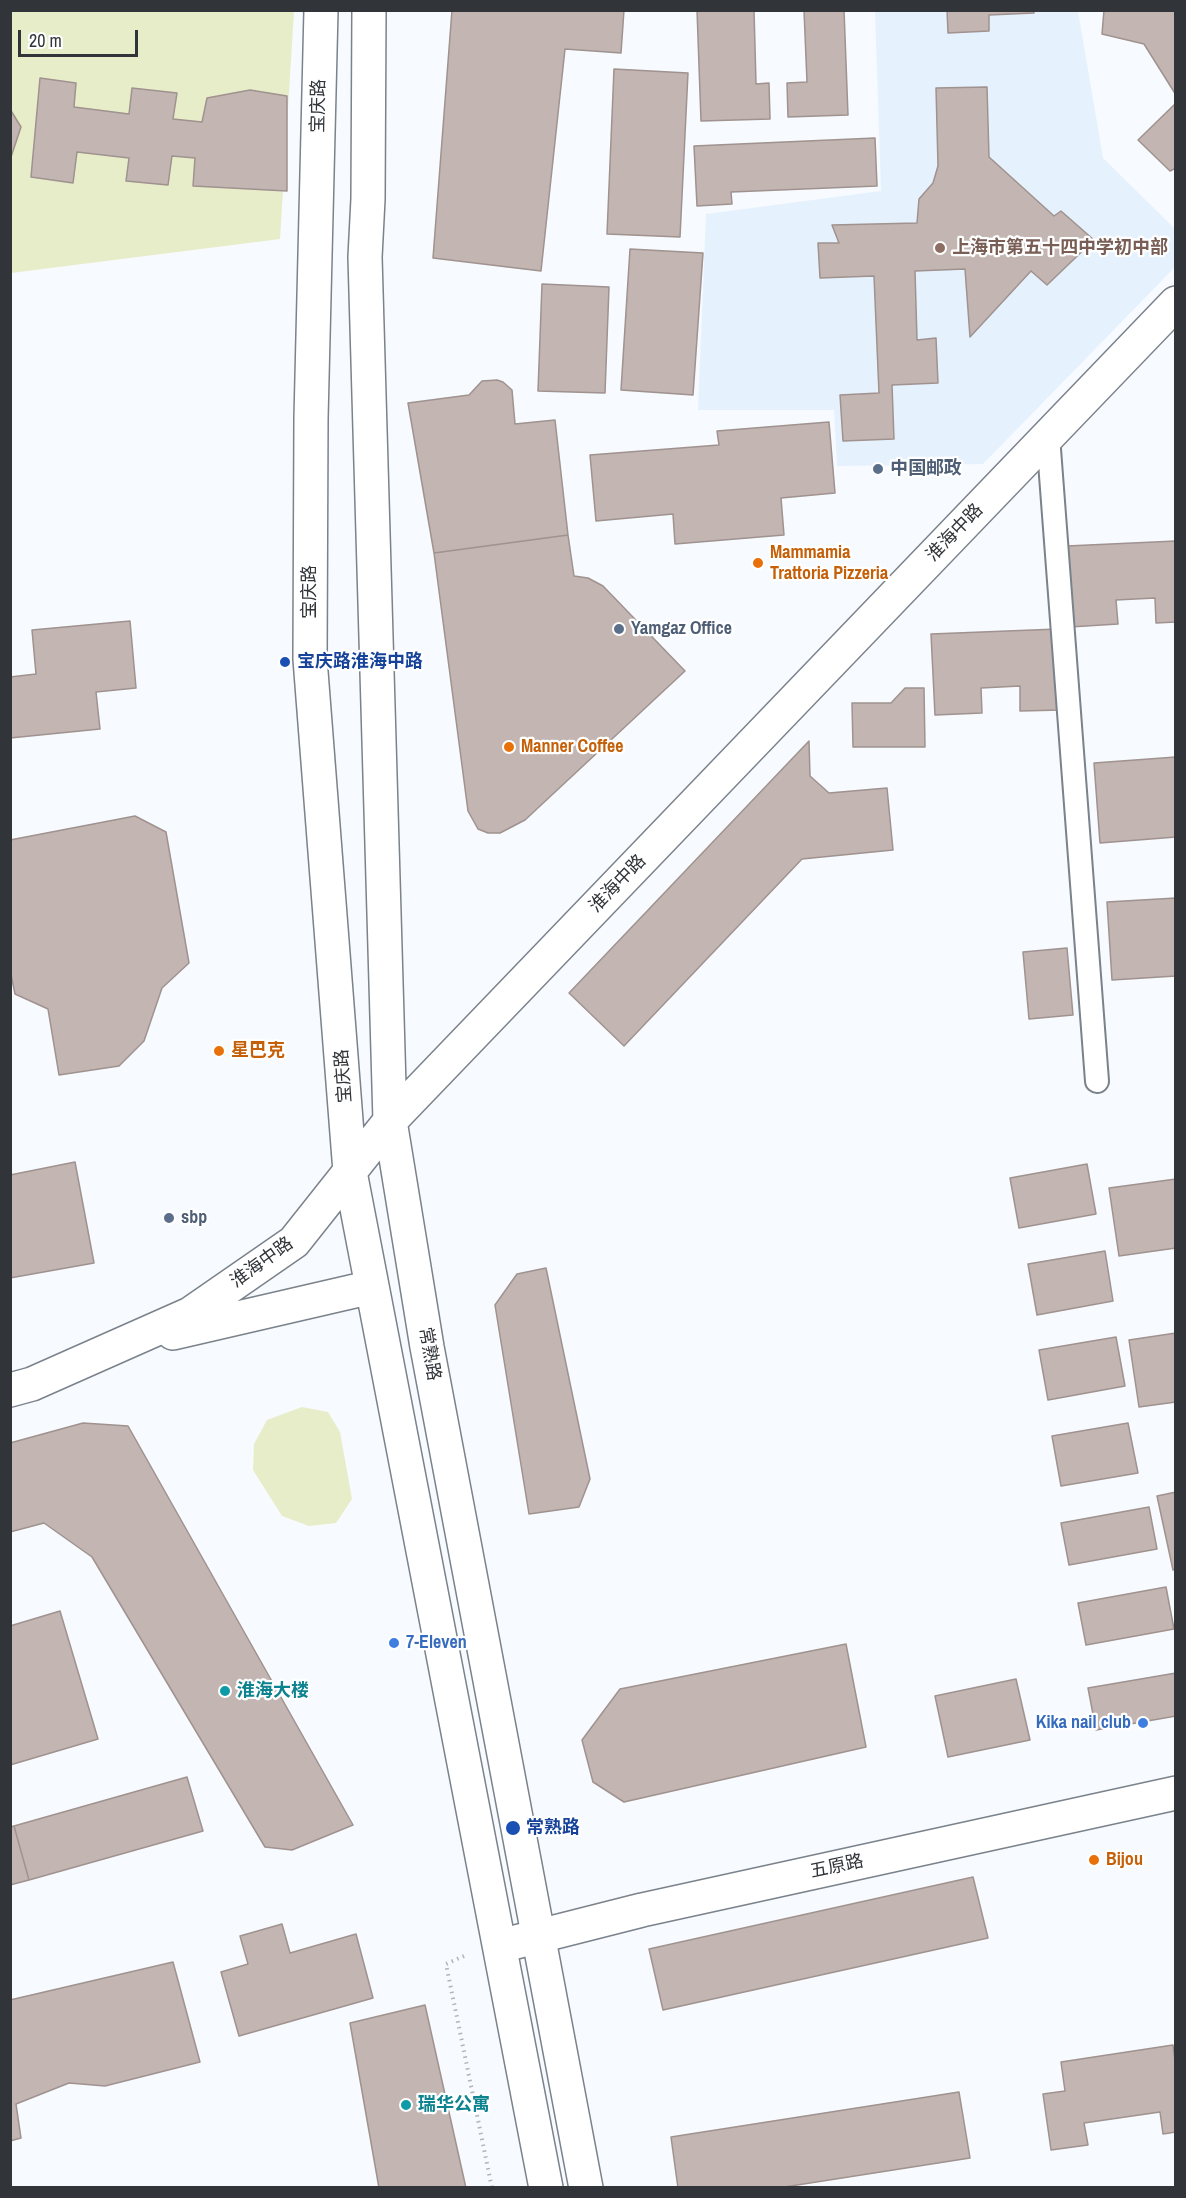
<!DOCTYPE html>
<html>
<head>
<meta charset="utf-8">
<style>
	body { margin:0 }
	#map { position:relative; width:1186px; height:2198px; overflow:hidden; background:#f7fafe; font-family:"Archivo Narrow",sans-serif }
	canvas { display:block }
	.frame { position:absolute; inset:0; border:12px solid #313438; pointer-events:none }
	.scale { position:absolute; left:18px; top:30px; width:120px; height:27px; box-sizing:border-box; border:3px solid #313438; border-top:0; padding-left:8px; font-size:18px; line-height:21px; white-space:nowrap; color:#313438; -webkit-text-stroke:4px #fff; paint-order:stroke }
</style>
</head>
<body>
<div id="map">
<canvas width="1186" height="2198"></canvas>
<div class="frame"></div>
<div class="scale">20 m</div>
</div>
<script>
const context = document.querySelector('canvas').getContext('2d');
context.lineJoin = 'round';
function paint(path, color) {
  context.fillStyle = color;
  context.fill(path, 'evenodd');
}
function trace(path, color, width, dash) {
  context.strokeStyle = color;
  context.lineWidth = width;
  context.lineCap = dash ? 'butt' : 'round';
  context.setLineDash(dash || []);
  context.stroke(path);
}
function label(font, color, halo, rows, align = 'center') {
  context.font = font + ' "Archivo Narrow","Noto Sans SC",sans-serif';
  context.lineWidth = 4.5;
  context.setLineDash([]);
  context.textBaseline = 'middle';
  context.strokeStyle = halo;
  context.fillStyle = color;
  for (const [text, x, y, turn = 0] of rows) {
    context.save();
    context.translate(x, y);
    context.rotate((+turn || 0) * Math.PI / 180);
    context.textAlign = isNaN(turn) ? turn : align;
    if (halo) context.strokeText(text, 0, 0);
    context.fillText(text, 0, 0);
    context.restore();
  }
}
const built = new Path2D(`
	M 875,11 L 1078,11 L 1103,158 L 1175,229 L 1175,267 L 983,464 L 837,466 L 834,410 L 698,410 L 706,214 L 881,191 Z`);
const green = new Path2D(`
	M 10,11 L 294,11 L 280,239 L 11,273 Z
	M 302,1407 L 328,1412 L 340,1432 L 352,1499 L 336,1523 L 309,1526 L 282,1516 L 253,1470 L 254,1444 L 267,1420 Z`);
const building = new Path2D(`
	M 452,10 L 624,10 L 621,53 L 565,49 L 541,271 L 433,258 Z
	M 697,10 L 754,10 L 756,84 L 769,83 L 770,119 L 701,121 Z
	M 804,10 L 844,10 L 848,115 L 788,117 L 787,83 L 807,82 Z
	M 947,10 L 1034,10 L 1034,13 L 989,15 L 989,31 L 948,33 Z
	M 1104,10 L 1176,10 L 1176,95 L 1144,44 L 1102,34 Z
	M 614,69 L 688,73 L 680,237 L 607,234 Z
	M 40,78 L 76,83 L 74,107 L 129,114 L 132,88 L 177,93 L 173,119 L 202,122 L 207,98 L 250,90 L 287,96 L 287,191 L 193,186 L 195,158 L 172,156 L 168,185 L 126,181 L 129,158 L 77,152 L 73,183 L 31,177 Z
	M 987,87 L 989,157 L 1054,216 L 1061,211 L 1094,240 L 1047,285 L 1031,271 L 970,337 L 965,269 L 915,271 L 917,340 L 936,338 L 938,383 L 892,385 L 894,439 L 843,441 L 840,395 L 879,393 L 874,276 L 820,278 L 818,243 L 839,243 L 832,225 L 917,223 L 919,199 L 933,183 L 938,166 L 936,88 Z
	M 1176,103 L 1176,168 L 1170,171 L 1138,140 Z
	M 10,109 L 21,127 L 10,160 Z
	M 875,138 L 877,186 L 731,192 L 732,204 L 697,206 L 694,146 Z
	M 630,249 L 703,253 L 693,395 L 621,390 Z
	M 542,284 L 609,287 L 605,393 L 538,391 Z
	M 497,380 L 503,382 L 512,390 L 515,424 L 555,420 L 568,535 L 434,553 L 408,403 L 469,395 L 482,381 Z
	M 829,422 L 835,493 L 781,498 L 784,535 L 675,544 L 673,514 L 596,521 L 590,455 L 719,445 L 717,431 Z
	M 568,535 L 574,576 L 588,578 L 603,586 L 685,671 L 525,820 L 500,833 L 488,833 L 478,829 L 468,811 L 434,553 Z
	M 1176,541 L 1176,622 L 1156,623 L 1155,598 L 1116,600 L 1118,624 L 1070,627 L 1067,546 Z
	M 130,621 L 136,688 L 96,692 L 100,729 L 10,738 L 10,677 L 36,674 L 32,630 Z
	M 1058,629 L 1061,710 L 1020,711 L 1020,686 L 981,688 L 982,713 L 935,715 L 931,634 Z
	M 905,688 L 924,688 L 925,747 L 853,747 L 852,703 L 891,703 Z
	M 809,741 L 810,776 L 829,793 L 887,788 L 893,850 L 802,859 L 624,1046 L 569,993 Z
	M 1176,757 L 1176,837 L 1100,843 L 1094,763 Z
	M 135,816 L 166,832 L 189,963 L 162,988 L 144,1041 L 119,1066 L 59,1075 L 48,1009 L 15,994 L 10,970 L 10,840 Z
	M 1176,898 L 1176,976 L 1112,980 L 1107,902 Z
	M 1067,948 L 1073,1015 L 1029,1019 L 1023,952 Z
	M 75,1162 L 94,1263 L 10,1278 L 10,1175 Z
	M 1087,1164 L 1096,1214 L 1019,1228 L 1010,1178 Z
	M 1176,1179 L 1176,1248 L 1119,1256 L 1109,1188 Z
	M 1105,1251 L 1113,1301 L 1037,1315 L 1028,1264 Z
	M 546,1268 L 590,1479 L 579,1507 L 529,1514 L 495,1305 L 517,1274 Z
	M 1176,1333 L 1176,1402 L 1139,1407 L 1129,1340 Z
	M 1116,1337 L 1125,1386 L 1048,1400 L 1039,1350 Z
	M 83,1423 L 128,1426 L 353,1825 L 292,1850 L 265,1847 L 92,1557 L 44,1523 L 10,1532 L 10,1443 Z
	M 1128,1423 L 1138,1473 L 1061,1486 L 1052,1436 Z
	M 1176,1492 L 1176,1569 L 1173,1570 L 1157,1496 Z
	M 1149,1507 L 1157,1549 L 1069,1565 L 1061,1523 Z
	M 1166,1587 L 1174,1629 L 1086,1645 L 1078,1603 Z
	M 60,1611 L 98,1739 L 10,1765 L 10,1626 Z
	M 846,1644 L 866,1747 L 624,1802 L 593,1782 L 582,1740 L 620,1689 Z
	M 1176,1673 L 1176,1716 L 1096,1730 L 1088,1688 Z
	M 1016,1679 L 1030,1740 L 948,1757 L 935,1696 Z
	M 187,1777 L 203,1831 L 29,1880 L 14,1826 Z
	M 14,1826 L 29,1880 L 10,1885 L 10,1827 Z
	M 973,1877 L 988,1938 L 663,2010 L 649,1949 Z
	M 282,1924 L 290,1953 L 356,1934 L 373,1998 L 239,2036 L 221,1972 L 248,1964 L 240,1936 Z
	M 173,1962 L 200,2062 L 105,2086 L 69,2083 L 16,2104 L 21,2138 L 10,2141 L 10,2000 Z
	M 425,2005 L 466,2188 L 379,2188 L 350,2023 Z
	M 1173,2045 L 1176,2068 L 1176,2132 L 1163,2134 L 1160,2112 L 1084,2123 L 1088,2145 L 1051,2150 L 1043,2094 L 1065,2091 L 1061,2062 Z
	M 959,2092 L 970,2158 L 778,2188 L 678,2188 L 671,2137 Z`);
const path = new Path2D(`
	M 464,1956 L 446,1964 L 492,2188`);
const lane = new Path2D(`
	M 1048,436 L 1097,1081`);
const street = new Path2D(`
	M 500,1946 L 642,1910 L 1176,1793`);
const secondary = new Path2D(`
	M 321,10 L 311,418 L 310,659 L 350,1172 L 546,2188
	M 369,10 L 368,199 L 365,257 L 390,1121 L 427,1347 L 586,2188
	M 173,1333 L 372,1287
	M 10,1390 L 32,1384 L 190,1314 L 294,1242 L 390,1121 L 1176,303`);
const markers = [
	[940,248,6,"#8d6e63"],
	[878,469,6,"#5c6f8a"],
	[758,563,6,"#e8710a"],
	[619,629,6,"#5c6f8a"],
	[285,662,6,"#1a4fb4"],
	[509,747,6,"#e8710a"],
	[219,1051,6,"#e8710a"],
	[169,1218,6,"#5c6f8a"],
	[394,1643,6,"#3f7fe0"],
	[225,1691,6,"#0f9aa8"],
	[1143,1723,6,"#3f7fe0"],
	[513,1828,8,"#1a4fb4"],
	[1094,1860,6,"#e8710a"],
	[406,2105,6,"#0f9aa8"]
];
const streetNames = [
	["宝庆路",319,106,-89],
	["淮海中路",955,533,-46],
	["宝庆路",310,592,-90],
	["淮海中路",618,884,-46],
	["宝庆路",344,1076,-94],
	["淮海中路",262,1263,-36],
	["常熟路",429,1354,80],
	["五原路",837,1867,-12]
];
const educationNames = [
	["上海市第五十四中学初中部",952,248]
];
const serviceNames = [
	["中国邮政",890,469],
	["Yamgaz Office",631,629],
	["sbp",181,1218]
];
const foodNames = [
	["Mammamia",770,553],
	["Trattoria Pizzeria",770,574],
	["Manner Coffee",521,747],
	["星巴克",231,1051],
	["Bijou",1106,1860]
];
const transitNames = [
	["宝庆路淮海中路",297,662],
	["常熟路",526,1828]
];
const shopNames = [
	["7-Eleven",406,1643],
	["Kika nail club",1131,1723,"right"]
];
const cultureNames = [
	["淮海大楼",237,1691],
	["瑞华公寓",418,2105]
];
paint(built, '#e6f1fe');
paint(green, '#e7edc9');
paint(building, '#c3b6b2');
trace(building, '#9f928f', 1.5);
trace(lane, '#7a828b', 26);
trace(street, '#7a828b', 36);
trace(secondary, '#7a828b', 36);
trace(path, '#b1b4b8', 4, [1.5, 4.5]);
trace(lane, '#fff', 22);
trace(street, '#fff', 33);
trace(secondary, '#fff', 33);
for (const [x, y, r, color] of markers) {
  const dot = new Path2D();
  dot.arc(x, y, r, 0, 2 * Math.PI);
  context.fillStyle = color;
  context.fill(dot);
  trace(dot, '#fff', 2);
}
label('18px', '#313438', '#fff', streetNames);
label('bold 18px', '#785e54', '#fff', educationNames, 'left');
label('bold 18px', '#4e5e75', '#fff', serviceNames, 'left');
label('bold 18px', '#c56008', '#fff', foodNames, 'left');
label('bold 18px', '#164399', '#fff', transitNames, 'left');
label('bold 18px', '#366cbe', '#fff', shopNames, 'left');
label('bold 18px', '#0d838f', '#fff', cultureNames, 'left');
</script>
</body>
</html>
